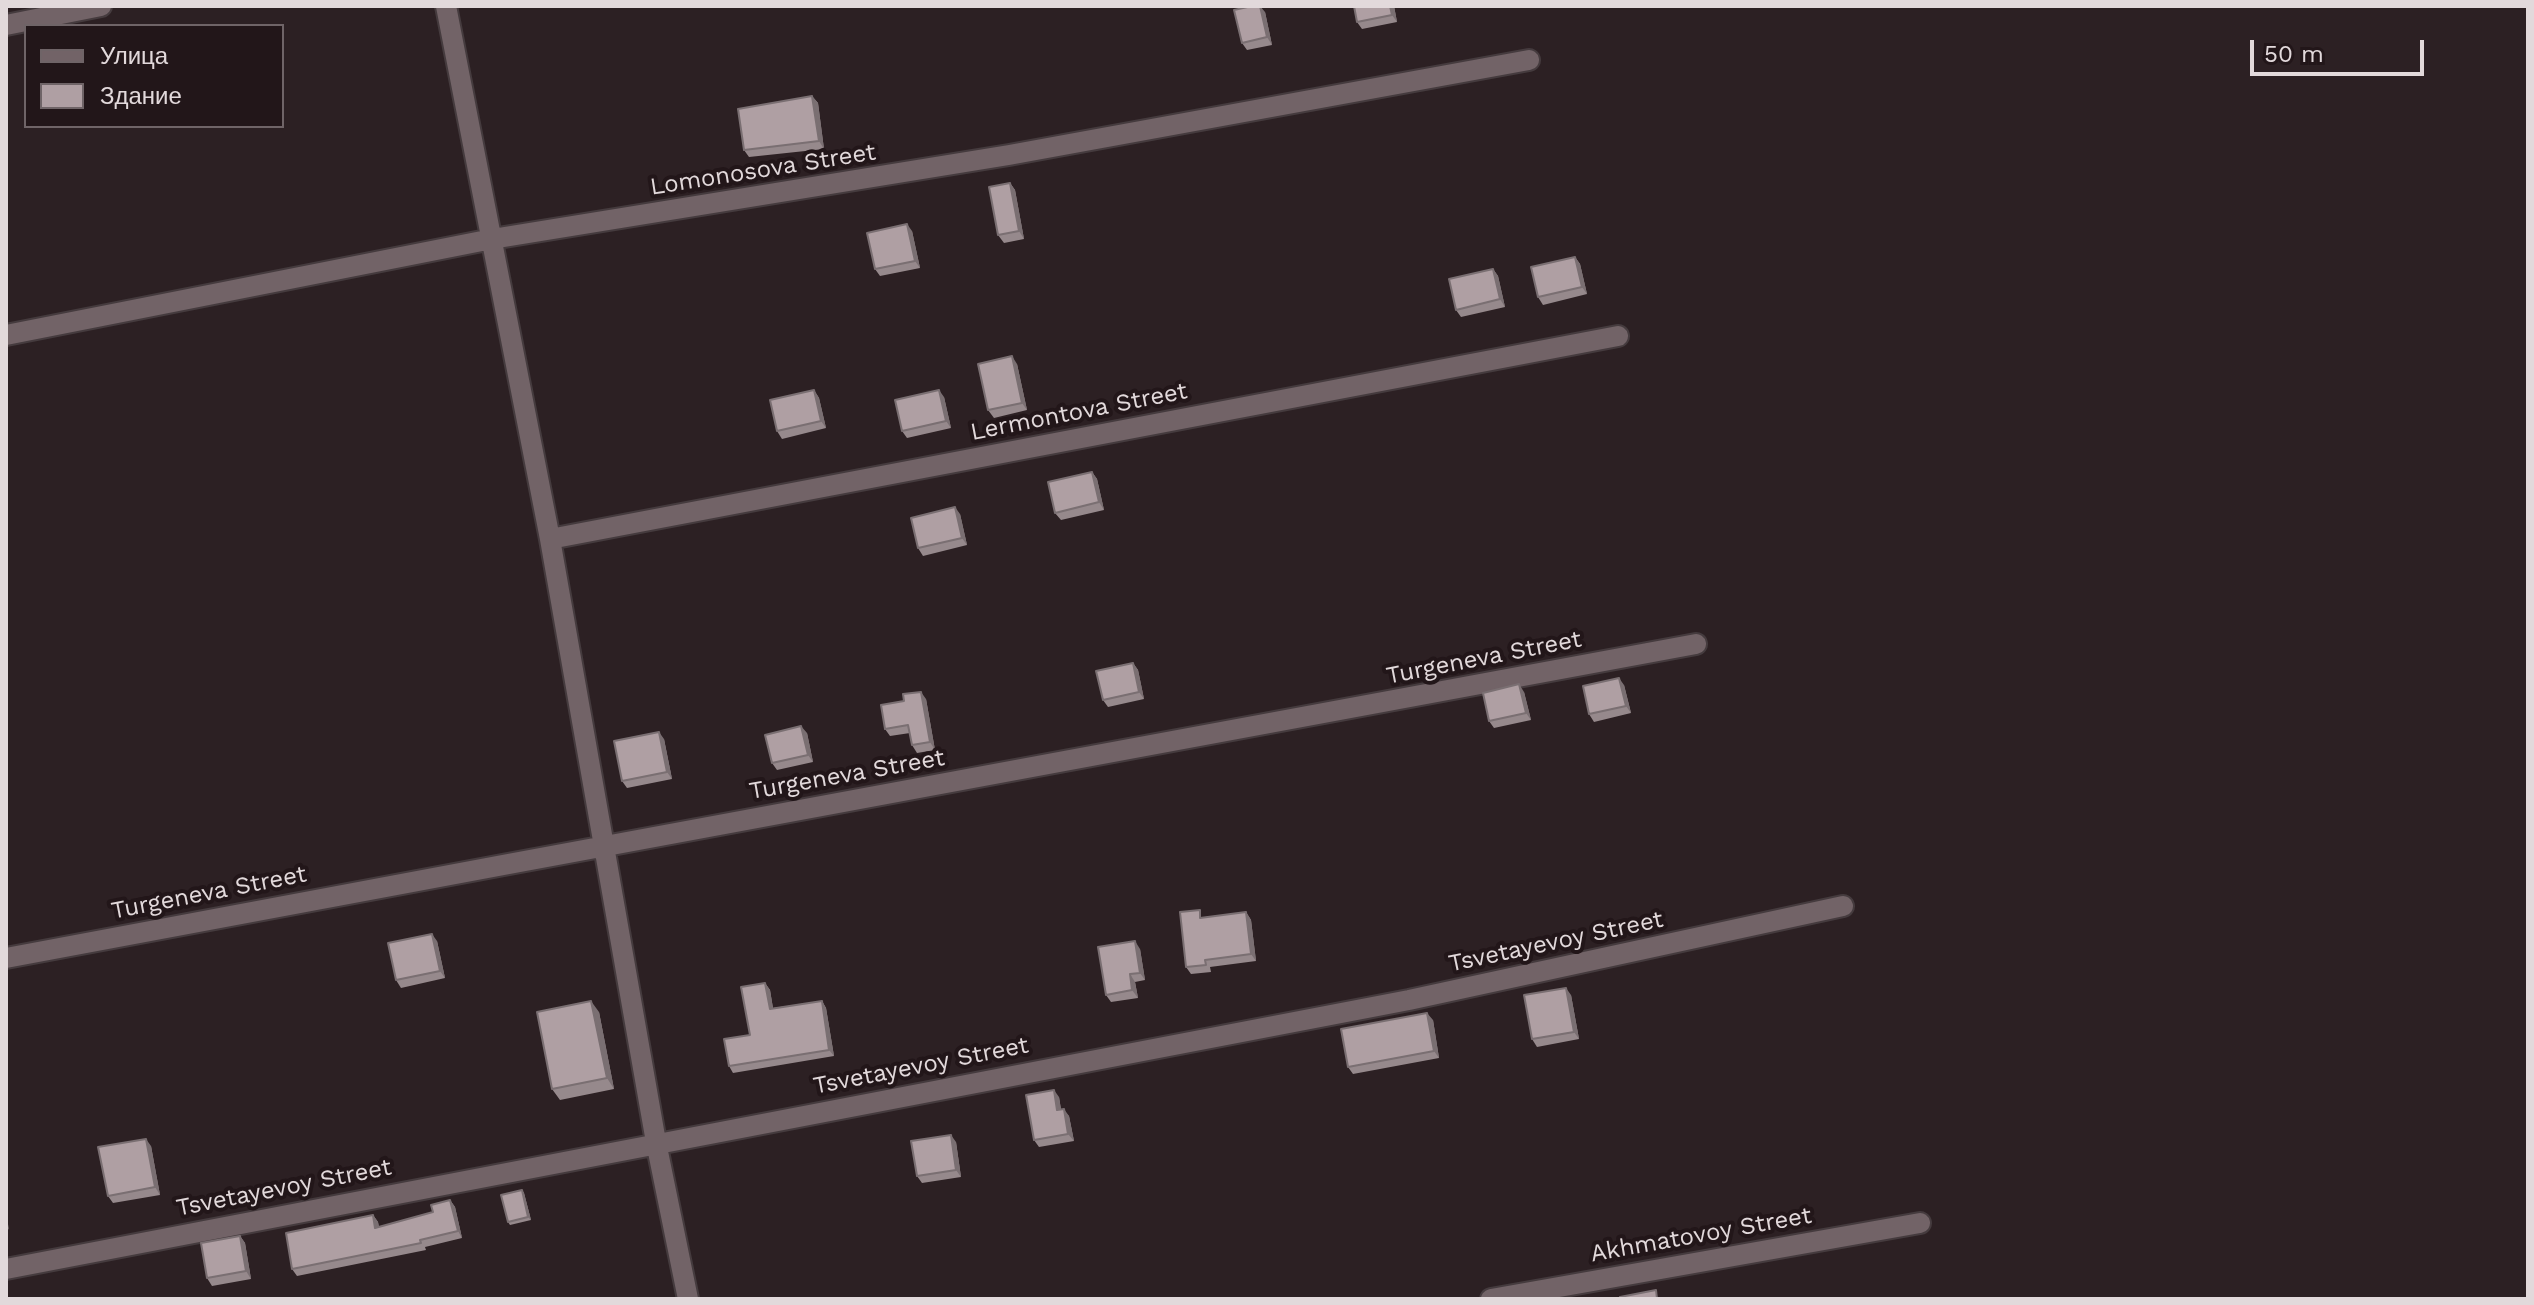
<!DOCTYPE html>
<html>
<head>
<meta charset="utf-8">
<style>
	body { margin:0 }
	#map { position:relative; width:2534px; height:1305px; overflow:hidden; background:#2c2023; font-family:"Work Sans",sans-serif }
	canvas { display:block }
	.frame { position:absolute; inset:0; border:8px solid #e2d9db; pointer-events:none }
	.legend { position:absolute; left:24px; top:24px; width:260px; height:104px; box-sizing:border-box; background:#221619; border:2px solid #6f6467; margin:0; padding:10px 14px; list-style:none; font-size:24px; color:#e2d9db }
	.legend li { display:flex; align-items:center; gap:16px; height:40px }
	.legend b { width:40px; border:2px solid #6f6467 }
	.scale { position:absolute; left:2250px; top:40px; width:174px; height:36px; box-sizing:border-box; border:4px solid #e2d9db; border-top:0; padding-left:10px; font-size:24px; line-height:28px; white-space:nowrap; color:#e2d9db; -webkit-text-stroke:6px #221619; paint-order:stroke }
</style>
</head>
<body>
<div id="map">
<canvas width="2534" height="1305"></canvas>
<div class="frame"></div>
<ul class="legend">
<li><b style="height:10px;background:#726367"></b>Улица</li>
<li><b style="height:22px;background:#af9fa3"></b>Здание</li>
</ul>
<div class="scale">50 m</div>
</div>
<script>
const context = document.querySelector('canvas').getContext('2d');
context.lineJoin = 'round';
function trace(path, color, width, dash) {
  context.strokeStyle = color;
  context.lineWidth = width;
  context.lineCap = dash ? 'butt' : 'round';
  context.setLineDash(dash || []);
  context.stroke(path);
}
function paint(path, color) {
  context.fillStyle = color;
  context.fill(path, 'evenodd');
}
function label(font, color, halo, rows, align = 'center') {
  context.font = font + ' "Work Sans",sans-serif';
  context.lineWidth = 8;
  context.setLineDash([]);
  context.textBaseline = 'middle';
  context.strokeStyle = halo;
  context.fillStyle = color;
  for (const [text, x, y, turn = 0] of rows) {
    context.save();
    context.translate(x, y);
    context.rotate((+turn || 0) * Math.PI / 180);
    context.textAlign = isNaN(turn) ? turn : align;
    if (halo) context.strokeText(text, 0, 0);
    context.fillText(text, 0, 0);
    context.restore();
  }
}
const minor = new Path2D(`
	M 446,6 L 550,539 L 656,1142 L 688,1299
	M 6,25 L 101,6
	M 6,335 L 492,239 L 1009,155 L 1529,60
	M 550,539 L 1618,336
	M 6,958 C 569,851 1134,751 1696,644
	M 6,1269 L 1409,1000 L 1843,906
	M 1491,1299 L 1920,1223`);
const wall = new Path2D(`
	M 1354,6 L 1394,6 L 1397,22 L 1362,29 L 1357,22 Z
	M 1265,12 L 1272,45 L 1247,50 L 1242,43 Z
	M 812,96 L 818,103 L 824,149 L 749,157 L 744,150 Z
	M 1010,183 L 1015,190 L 1024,239 L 1004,243 L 998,235 Z
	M 912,231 L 920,268 L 880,276 L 875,269 Z
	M 1575,257 L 1580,264 L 1587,294 L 1543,305 L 1538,297 Z
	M 1493,269 L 1498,276 L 1505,307 L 1461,317 L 1456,310 Z
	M 1017,364 L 1027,410 L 994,418 L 988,410 Z
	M 814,390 L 819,398 L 826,428 L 782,439 L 777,431 Z
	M 944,397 L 951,428 L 907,438 L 902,431 Z
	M 1092,472 L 1097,479 L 1104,510 L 1061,520 L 1055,513 Z
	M 960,514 L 967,545 L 923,556 L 918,548 Z
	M 1133,663 L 1138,670 L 1144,699 L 1108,707 L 1103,700 Z
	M 1624,685 L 1631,713 L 1594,722 L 1589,714 Z
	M 1524,692 L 1531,720 L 1494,728 L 1489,721 Z
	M 926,699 L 935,750 L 917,753 L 912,745 L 910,733 L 890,736 L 885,729 Z
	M 807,733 L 813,762 L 777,770 L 772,763 Z
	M 664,739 L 672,779 L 627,788 L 622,781 Z
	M 1246,912 L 1251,920 L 1256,961 L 1210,967 L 1211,972 L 1191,974 L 1186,967 L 1205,917 Z
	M 437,941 L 445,978 L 401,988 L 396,980 Z
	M 1140,949 L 1145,980 L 1135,982 L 1138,998 L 1111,1002 L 1106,995 Z
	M 765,983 L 770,990 L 773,1008 L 822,1001 L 826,1008 L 834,1056 L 733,1073 L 729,1066 L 750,1035 Z
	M 1571,995 L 1579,1039 L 1537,1047 L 1532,1039 Z
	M 599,1012 L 614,1089 L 560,1100 L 552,1089 Z
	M 1433,1020 L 1439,1058 L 1353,1074 L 1348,1067 Z
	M 1059,1097 L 1061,1109 L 1069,1116 L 1074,1141 L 1039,1147 L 1034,1140 Z
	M 956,1142 L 961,1177 L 922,1183 L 917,1176 Z
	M 151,1146 L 160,1195 L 113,1203 L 108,1196 Z
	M 522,1190 L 524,1193 L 531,1220 L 510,1225 L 508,1222 Z
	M 450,1200 L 455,1207 L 462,1238 L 425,1247 L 426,1250 L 297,1276 L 292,1269 L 373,1215 L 378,1222 L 379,1227 L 433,1212 Z
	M 240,1236 L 245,1243 L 251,1279 L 212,1286 L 207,1278 Z`);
const shadedWall = new Path2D(`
	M 1260,6 L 1265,12 L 1272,45 L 1267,37 Z
	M 1390,6 L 1394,6 L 1397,22 L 1392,15 Z
	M 812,96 L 818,103 L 824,149 L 819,141 Z
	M 1010,183 L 1015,190 L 1024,239 L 1019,231 Z
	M 907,224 L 912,231 L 920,268 L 915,261 Z
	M 1575,257 L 1580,264 L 1587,294 L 1582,287 Z
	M 1493,269 L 1498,276 L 1505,307 L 1500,299 Z
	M 1012,356 L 1017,364 L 1027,410 L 1022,403 Z
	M 814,390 L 819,398 L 826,428 L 821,421 Z
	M 939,390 L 944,397 L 951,428 L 946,421 Z
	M 1092,472 L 1097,479 L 1104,510 L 1099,502 Z
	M 955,507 L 960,514 L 967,545 L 962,538 Z
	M 1133,663 L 1138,670 L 1144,699 L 1139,692 Z
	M 1619,678 L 1624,685 L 1631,713 L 1626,706 Z
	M 1519,684 L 1524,692 L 1531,720 L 1526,713 Z
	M 921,692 L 926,699 L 935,750 L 930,742 Z
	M 801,726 L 807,733 L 813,762 L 808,755 Z
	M 659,732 L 664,739 L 672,779 L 667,772 Z
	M 1246,912 L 1251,920 L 1256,961 L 1251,954 Z
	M 432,934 L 437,941 L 445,978 L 440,971 Z
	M 1135,941 L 1140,949 L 1145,980 L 1140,973 Z
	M 1130,974 L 1135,982 L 1138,998 L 1132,990 Z
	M 765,983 L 770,990 L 774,1015 L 770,1009 Z
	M 1566,988 L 1571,995 L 1579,1039 L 1574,1032 Z
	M 591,1001 L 599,1012 L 614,1089 L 607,1078 Z
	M 822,1001 L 826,1008 L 834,1056 L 829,1050 Z
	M 1427,1013 L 1433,1020 L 1439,1058 L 1434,1051 Z
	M 1054,1090 L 1059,1097 L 1062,1117 L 1057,1110 Z
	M 1064,1109 L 1069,1116 L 1074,1141 L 1068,1134 Z
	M 951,1135 L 956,1142 L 961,1177 L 956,1170 Z
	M 146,1139 L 151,1146 L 160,1195 L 155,1187 Z
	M 522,1190 L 524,1193 L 531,1220 L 528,1217 Z
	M 450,1200 L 455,1207 L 462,1238 L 458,1231 Z
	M 6,1212 L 9,1230 L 6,1225 Z
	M 373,1215 L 378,1222 L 380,1235 L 375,1228 Z
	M 240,1236 L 245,1243 L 251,1279 L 246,1271 Z`);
const building = new Path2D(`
	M 1252,6 L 1260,6 L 1267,37 L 1242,43 L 1234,10 Z
	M 1354,6 L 1390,6 L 1392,15 L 1357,22 Z
	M 812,96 L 819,141 L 744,150 L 738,109 Z
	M 1010,183 L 1019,231 L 998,235 L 989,187 Z
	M 907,224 L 915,261 L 875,269 L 867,233 Z
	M 1575,257 L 1582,287 L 1538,297 L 1531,267 Z
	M 1493,269 L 1500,299 L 1456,310 L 1449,279 Z
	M 1012,356 L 1022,403 L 988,410 L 978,364 Z
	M 814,390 L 821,421 L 777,431 L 770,400 Z
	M 939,390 L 946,421 L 902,431 L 895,400 Z
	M 1092,472 L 1099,502 L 1055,513 L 1048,482 Z
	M 955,507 L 962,538 L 918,548 L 911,518 Z
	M 1133,663 L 1139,692 L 1103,700 L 1096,671 Z
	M 1619,678 L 1626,706 L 1589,714 L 1583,686 Z
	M 1519,684 L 1526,713 L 1489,721 L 1483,693 Z
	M 921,692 L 930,742 L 912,745 L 908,725 L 885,729 L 881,705 L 904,701 L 903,694 Z
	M 801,726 L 808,755 L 772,763 L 765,735 Z
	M 659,732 L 667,772 L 622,781 L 614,741 Z
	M 1200,910 L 1200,918 L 1246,912 L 1251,954 L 1205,960 L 1206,965 L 1186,967 L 1180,912 Z
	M 432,934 L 440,971 L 396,980 L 388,943 Z
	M 1135,941 L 1140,973 L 1130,974 L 1132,990 L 1106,995 L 1098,947 Z
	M 765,983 L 770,1009 L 822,1001 L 829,1050 L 729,1066 L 724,1039 L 750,1035 L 741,987 Z
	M 1566,988 L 1574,1032 L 1532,1039 L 1524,995 Z
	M 591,1001 L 607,1078 L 552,1089 L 537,1012 Z
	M 1427,1013 L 1434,1051 L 1348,1067 L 1341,1029 Z
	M 1054,1090 L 1057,1110 L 1064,1109 L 1068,1134 L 1034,1140 L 1026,1095 Z
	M 951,1135 L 956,1170 L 917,1176 L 911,1141 Z
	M 146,1139 L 155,1187 L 108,1196 L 98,1147 Z
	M 522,1190 L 528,1217 L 508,1222 L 501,1195 Z
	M 450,1200 L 458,1231 L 420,1240 L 421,1243 L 292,1269 L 286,1233 L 373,1215 L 375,1228 L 433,1212 L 431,1205 Z
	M 240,1236 L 246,1271 L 207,1278 L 201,1243 Z
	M 1656,1290 L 1657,1299 L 1621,1299 L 1620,1297 Z`);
const streetNames = [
	["Lomonosova Street",763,170,-9],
	["Lermontova Street",1079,412,-11],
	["Turgeneva Street",1484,658,-11],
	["Turgeneva Street",847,775,-10],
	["Turgeneva Street",209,893,-11],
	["Tsvetayevoy Street",1556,942,-12],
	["Tsvetayevoy Street",921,1066,-11],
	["Tsvetayevoy Street",284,1188,-11],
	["Akhmatovoy Street",1701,1235,-10]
];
trace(minor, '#453b3e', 24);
trace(minor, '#726367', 20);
paint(wall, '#96898c');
paint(shadedWall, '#7a6f72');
paint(building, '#af9fa3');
trace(building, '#7a6f72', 2);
label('24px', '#e2d9db', '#221619', streetNames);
</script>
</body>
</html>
